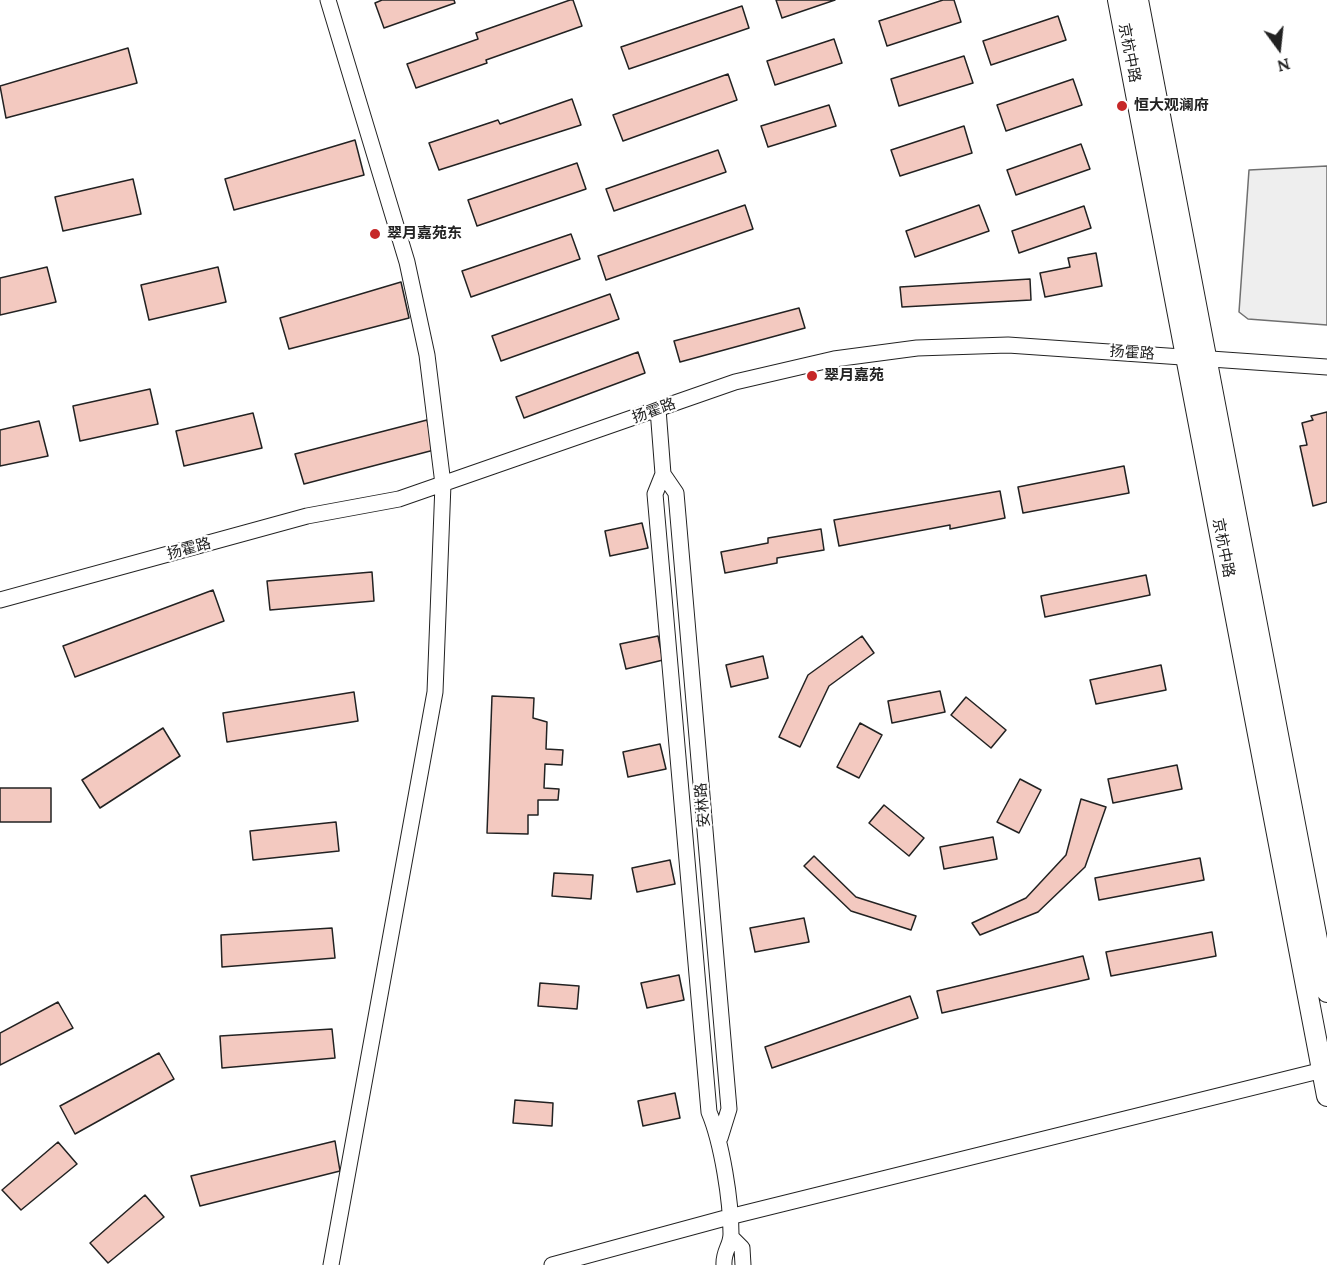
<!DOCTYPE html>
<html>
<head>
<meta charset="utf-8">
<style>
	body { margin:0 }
	#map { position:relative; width:1327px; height:1265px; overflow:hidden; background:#fff; font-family:Lora,serif }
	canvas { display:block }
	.north { position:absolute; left:1249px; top:18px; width:60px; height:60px; -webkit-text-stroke:4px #fff; paint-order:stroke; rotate:165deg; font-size:16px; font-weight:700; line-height:24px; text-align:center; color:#222 }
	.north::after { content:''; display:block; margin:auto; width:21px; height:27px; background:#222; clip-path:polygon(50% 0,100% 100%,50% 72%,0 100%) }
</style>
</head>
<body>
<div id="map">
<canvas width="1327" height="1265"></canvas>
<div class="north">N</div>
</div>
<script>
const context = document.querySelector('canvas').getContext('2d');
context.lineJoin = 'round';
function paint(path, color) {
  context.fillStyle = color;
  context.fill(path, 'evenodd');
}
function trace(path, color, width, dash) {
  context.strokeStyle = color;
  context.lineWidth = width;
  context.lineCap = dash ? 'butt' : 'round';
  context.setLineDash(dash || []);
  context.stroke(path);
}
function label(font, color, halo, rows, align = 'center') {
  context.font = font + ' Lora,"Noto Sans SC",serif';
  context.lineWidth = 4.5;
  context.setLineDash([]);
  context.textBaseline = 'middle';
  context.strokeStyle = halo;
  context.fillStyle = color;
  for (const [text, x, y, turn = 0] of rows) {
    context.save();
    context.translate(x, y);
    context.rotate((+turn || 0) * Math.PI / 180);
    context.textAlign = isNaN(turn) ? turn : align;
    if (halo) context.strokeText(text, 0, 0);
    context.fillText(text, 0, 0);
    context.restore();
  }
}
const green = new Path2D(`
	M 1327,166 L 1327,325 L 1248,319 L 1239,312 L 1249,170 Z`);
const building = new Path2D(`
	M 382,0 L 454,0 L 455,3 L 384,28 L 375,3 Z
	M 570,0 L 573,0 L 582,26 L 486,60 L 487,63 L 416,88 L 407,64 L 478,39 L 476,33 Z
	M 776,0 L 835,0 L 782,18 Z
	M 943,0 L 954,0 L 961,22 L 887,46 L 879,21 Z
	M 742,6 L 749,28 L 629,69 L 621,47 Z
	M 1058,16 L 1066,40 L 991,65 L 983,41 Z
	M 834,39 L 842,63 L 775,85 L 767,61 Z
	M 128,48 L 137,83 L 6,118 L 0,86 Z
	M 964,56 L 973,83 L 899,106 L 891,79 Z
	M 728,74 L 737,100 L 623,141 L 613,115 Z
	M 1073,79 L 1082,105 L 1006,131 L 997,105 Z
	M 572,99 L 581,125 L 439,170 L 429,143 L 498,120 L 500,124 Z
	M 829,105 L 836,126 L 768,147 L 761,126 Z
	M 964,126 L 972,153 L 900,176 L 891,150 Z
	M 355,140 L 364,175 L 234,210 L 225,179 Z
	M 1081,144 L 1090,169 L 1016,195 L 1007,170 Z
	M 718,150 L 726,172 L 614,211 L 606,189 Z
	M 577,163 L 586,189 L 477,226 L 468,200 Z
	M 133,179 L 141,214 L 63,231 L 55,197 Z
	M 745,205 L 753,229 L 606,280 L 598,256 Z
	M 979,205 L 989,231 L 915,257 L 906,231 Z
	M 1084,206 L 1091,228 L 1019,253 L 1012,231 Z
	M 571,234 L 580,259 L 471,297 L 462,271 Z
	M 1096,253 L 1102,286 L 1045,297 L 1040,273 L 1070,267 L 1068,258 Z
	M 47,267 L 56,302 L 0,315 L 0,278 Z
	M 218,267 L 226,302 L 149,320 L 141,285 Z
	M 1030,279 L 1031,300 L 902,307 L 900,287 Z
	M 401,282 L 409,318 L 289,349 L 280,318 Z
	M 610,294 L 619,319 L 501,361 L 492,336 Z
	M 799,308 L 805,328 L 680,362 L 674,341 Z
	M 638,352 L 645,373 L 524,418 L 516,397 Z
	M 150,389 L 158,424 L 80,441 L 73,406 Z
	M 1327,412 L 1327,502 L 1313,506 L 1300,446 L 1307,445 L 1302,423 L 1313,420 L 1311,416 Z
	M 253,413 L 262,448 L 184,466 L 176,431 Z
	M 427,420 L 434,450 L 304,484 L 295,454 Z
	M 39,421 L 48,456 L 0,466 L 0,430 Z
	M 1124,466 L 1129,493 L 1023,513 L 1018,487 Z
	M 1000,491 L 1005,518 L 950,529 L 950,525 L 839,546 L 834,520 Z
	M 642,523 L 648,548 L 610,556 L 605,531 Z
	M 821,529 L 824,550 L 777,558 L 777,563 L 725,573 L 721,552 L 768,543 L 768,538 Z
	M 372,572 L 374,601 L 270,610 L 267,581 Z
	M 1146,575 L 1150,595 L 1045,617 L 1041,596 Z
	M 213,590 L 224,621 L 75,677 L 63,646 Z
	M 658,636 L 663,660 L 626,669 L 620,644 Z
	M 862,636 L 874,653 L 829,686 L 800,747 L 779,737 L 808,675 Z
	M 763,656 L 768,678 L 731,687 L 726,665 Z
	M 1161,665 L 1166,690 L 1096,704 L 1090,680 Z
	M 940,691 L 945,712 L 892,723 L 888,701 Z
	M 354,692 L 358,721 L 227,742 L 223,713 Z
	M 492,696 L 534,698 L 533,718 L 547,722 L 546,749 L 563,750 L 562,765 L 545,764 L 544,788 L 559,789 L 558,800 L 538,800 L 538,815 L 528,815 L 528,834 L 487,833 Z
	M 966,697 L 1006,730 L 991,748 L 951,715 Z
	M 860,723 L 882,735 L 859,778 L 837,767 Z
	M 163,728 L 180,756 L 100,808 L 82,780 Z
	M 660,744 L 666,769 L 628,777 L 623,752 Z
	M 1177,765 L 1182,789 L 1113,803 L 1108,779 Z
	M 1020,779 L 1041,790 L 1019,833 L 997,822 Z
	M 0,788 L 51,788 L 51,822 L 0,822 Z
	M 1081,799 L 1106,807 L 1085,867 L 1038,912 L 980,935 L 972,923 L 1026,898 L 1066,855 Z
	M 884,805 L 924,838 L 909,856 L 869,823 Z
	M 336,822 L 339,851 L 253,860 L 250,831 Z
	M 993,837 L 997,859 L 944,869 L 940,847 Z
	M 814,856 L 856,897 L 916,916 L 911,930 L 851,911 L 804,866 Z
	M 1200,858 L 1204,880 L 1099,900 L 1095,878 Z
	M 670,860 L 675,884 L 637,892 L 632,868 Z
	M 554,873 L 593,875 L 591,899 L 552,896 Z
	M 804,918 L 809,942 L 755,952 L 750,928 Z
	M 332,928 L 335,958 L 222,967 L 221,935 Z
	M 1212,932 L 1216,956 L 1111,976 L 1106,952 Z
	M 1083,956 L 1089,979 L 942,1013 L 937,991 Z
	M 679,975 L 684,1000 L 647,1008 L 641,983 Z
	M 540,983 L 579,986 L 577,1009 L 538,1006 Z
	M 910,996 L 918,1018 L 772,1068 L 765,1047 Z
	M 58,1002 L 73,1028 L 0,1065 L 0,1033 Z
	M 332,1029 L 335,1058 L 222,1068 L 220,1036 Z
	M 159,1053 L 174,1079 L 75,1134 L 60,1106 Z
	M 675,1093 L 680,1118 L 643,1126 L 638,1101 Z
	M 515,1100 L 553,1103 L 552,1126 L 513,1123 Z
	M 335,1141 L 340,1171 L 200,1206 L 191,1176 Z
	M 58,1142 L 77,1164 L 21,1210 L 2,1190 Z
	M 145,1195 L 164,1217 L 108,1263 L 90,1243 Z`);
const minor = new Path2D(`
	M 328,0 L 407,262 L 427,355 L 443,484 L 435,692 L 331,1265
	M 658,409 L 663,474 L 655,494 L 709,1112 C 722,1143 731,1201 731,1234 C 731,1246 723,1251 724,1265
	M 663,474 L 676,493 L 729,1109 L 720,1138
	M 0,600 L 307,516 L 399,499 L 735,382 L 834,359 L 917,348 L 1008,345 L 1327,367
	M 731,1237 L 742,1248 L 743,1265
	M 552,1265 L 729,1217 L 1327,1069`);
const major = new Path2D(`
	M 1118,0 L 1327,1096
	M 1138,0 L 1327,992`);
const markers = [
	[1122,106,6,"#c62828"],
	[375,234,6,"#c62828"],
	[812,376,6,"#c62828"]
];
const streetNames = [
	["京杭中路",1129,53,79],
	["扬霍路",1132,353,4],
	["扬霍路",654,411,-20],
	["京杭中路",1223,548,79],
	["扬霍路",189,549,-15],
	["安林路",703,805,-95]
];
const poiNames = [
	["恒大观澜府",1134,106],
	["翠月嘉苑东",387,234],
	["翠月嘉苑",824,376]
];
paint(green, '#eee');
trace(green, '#6f6f6f', 1.5);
paint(building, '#f3c9c0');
trace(building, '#222', 1.5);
trace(minor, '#222', 17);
trace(major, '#222', 22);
trace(minor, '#fff', 15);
trace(major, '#fff', 20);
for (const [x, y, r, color] of markers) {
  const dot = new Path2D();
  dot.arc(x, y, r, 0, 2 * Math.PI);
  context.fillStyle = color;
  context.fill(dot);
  trace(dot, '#fff', 2);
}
label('15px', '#222', '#fff', streetNames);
label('bold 15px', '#222', '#fff', poiNames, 'left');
</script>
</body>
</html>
